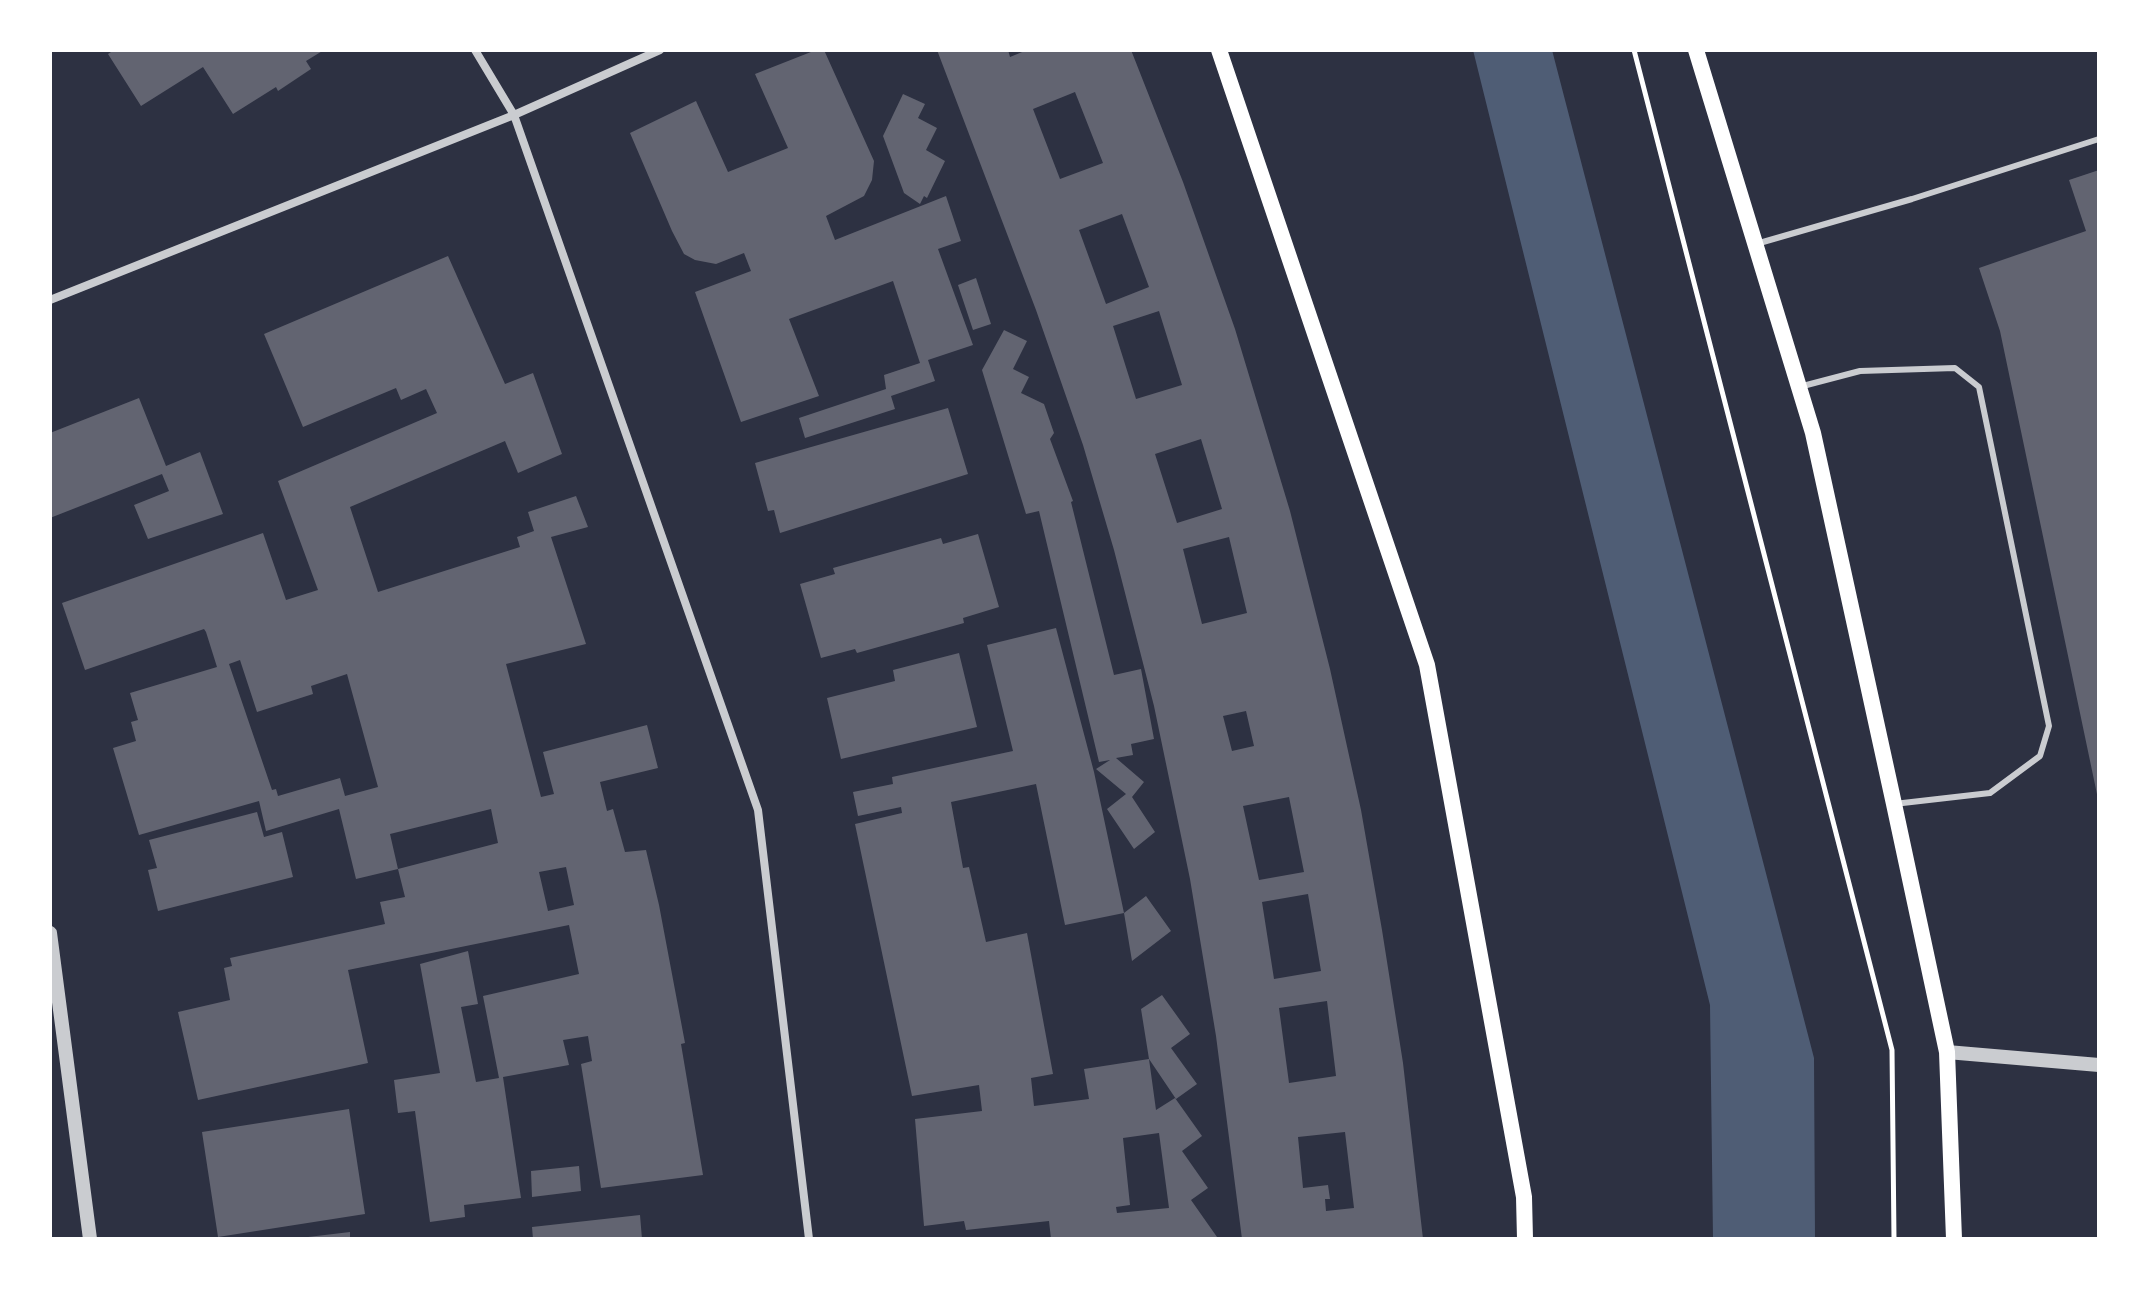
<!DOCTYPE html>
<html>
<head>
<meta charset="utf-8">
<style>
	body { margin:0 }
	#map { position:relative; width:2149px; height:1289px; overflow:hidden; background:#2d3142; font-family:Quicksand,sans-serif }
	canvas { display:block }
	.frame { position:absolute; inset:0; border:52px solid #fff; pointer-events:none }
</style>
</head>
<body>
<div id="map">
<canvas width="2149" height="1289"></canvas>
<div class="frame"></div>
</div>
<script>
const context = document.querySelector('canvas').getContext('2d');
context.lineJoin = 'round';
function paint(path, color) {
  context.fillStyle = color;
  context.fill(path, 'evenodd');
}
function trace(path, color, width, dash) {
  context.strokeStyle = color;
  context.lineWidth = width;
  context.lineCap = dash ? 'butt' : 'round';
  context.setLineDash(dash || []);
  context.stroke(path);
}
const water = new Path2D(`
	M 1473,50 L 1552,50 L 1814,1058 L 1815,1239 L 1713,1239 L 1710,1005 Z`);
const building = new Path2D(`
	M 114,50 L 324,50 L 306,61 L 311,69 L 278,91 L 276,87 L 233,114 L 203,67 L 141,106 L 108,54 Z
	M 816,50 L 824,50 L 874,161 L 872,180 L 864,196 L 826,216 L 835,240 L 946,196 L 961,241 L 938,249 L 973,345 L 928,360 L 935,381 L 891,396 L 895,409 L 805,438 L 799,418 L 886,389 L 884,375 L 920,363 L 893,281 L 789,319 L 819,396 L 741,422 L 695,292 L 751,271 L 744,253 L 716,264 L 695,260 L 684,254 L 672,231 L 630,133 L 696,101 L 728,172 L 788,148 L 755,74 Z
	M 937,50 L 1008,50 L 1010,57 L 1027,50 L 1131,50 L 1183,182 L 1235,329 L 1290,511 L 1330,669 L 1361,810 L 1382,930 L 1403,1063 L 1423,1239 L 1242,1239 L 1216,1036 L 1190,879 L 1154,706 L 1114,550 L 1083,445 L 1036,310 ZM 1075,92 L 1103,163 L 1060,179 L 1033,109 ZM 1122,214 L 1149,287 L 1106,304 L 1079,230 ZM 1159,311 L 1182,385 L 1136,399 L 1113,326 ZM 1201,439 L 1222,509 L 1177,523 L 1155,454 ZM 1229,537 L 1247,613 L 1202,624 L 1183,549 ZM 1246,711 L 1254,746 L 1232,751 L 1223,716 ZM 1289,797 L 1304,872 L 1259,880 L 1243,806 ZM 1308,894 L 1321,971 L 1274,979 L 1262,902 ZM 1327,1001 L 1336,1076 L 1289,1083 L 1279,1008 ZM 1345,1132 L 1354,1208 L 1326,1211 L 1325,1199 L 1330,1199 L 1328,1185 L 1303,1188 L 1298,1137 Z
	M 903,94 L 925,104 L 918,118 L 937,128 L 926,150 L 945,161 L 927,198 L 924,196 L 920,204 L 904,193 L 883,136 Z
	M 2099,170 L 2099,799 L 2098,799 L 2000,331 L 1979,268 L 2086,231 L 2069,180 Z
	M 448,256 L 505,384 L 533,373 L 562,454 L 518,473 L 505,441 L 350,507 L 378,592 L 520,547 L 517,537 L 534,531 L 528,512 L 576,496 L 588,527 L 551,537 L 586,644 L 506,664 L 541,797 L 554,794 L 543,752 L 647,725 L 658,768 L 600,782 L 607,811 L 613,809 L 625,852 L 646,850 L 659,905 L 685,1043 L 681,1044 L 703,1175 L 601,1188 L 581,1064 L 592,1061 L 588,1036 L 563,1040 L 569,1065 L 503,1077 L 521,1198 L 464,1205 L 465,1217 L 430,1222 L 415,1111 L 398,1113 L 394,1080 L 440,1073 L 420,964 L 468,951 L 478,1004 L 461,1007 L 476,1082 L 499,1078 L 483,996 L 579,974 L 569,925 L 348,970 L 368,1063 L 198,1100 L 178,1012 L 230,1000 L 224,968 L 232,966 L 230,958 L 385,924 L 380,902 L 405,897 L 398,869 L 356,879 L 339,809 L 266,831 L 259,801 L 139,835 L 113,748 L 136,741 L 131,722 L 138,720 L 130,693 L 217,667 L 206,632 L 204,629 L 85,670 L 62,603 L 263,533 L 286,600 L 318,590 L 278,481 L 437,413 L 426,389 L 401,400 L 396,388 L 303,427 L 264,334 ZM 240,660 L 257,712 L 313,694 L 311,686 L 347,674 L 378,787 L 345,796 L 340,778 L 278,796 L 276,789 L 272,790 L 229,664 ZM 491,809 L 498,843 L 398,869 L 390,834 ZM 566,867 L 574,905 L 548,911 L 539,872 Z
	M 976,278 L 991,324 L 973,330 L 958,285 Z
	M 1004,330 L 1027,341 L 1013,369 L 1029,377 L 1021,393 L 1044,404 L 1054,433 L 1050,439 L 1073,501 L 1071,502 L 1114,675 L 1141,669 L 1154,739 L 1131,744 L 1133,755 L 1116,758 L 1144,782 L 1132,797 L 1155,832 L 1134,849 L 1107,809 L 1126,794 L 1096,769 L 1110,760 L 1099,762 L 1039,511 L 1026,514 L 982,370 Z
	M 139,398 L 166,466 L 200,452 L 223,514 L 148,539 L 134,505 L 169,491 L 162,474 L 50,518 L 50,433 Z
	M 948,408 L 968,474 L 780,533 L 774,510 L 768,511 L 755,463 Z
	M 978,534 L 999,607 L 963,618 L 964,623 L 857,653 L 855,649 L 821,658 L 800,584 L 835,574 L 833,568 L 941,538 L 943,544 Z
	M 1056,628 L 1094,772 L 1124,913 L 1065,925 L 1036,784 L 951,802 L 963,868 L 969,867 L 986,942 L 1027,933 L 1053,1074 L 1031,1078 L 1034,1106 L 1089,1099 L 1084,1069 L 1149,1059 L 1141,1009 L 1162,995 L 1190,1034 L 1171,1048 L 1197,1084 L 1176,1099 L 1149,1059 L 1156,1110 L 1175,1098 L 1202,1136 L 1182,1151 L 1208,1188 L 1191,1200 L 1217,1237 L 1215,1239 L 1051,1239 L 1049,1221 L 966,1230 L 964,1221 L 924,1226 L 915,1119 L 982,1111 L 979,1085 L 912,1096 L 855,824 L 902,813 L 901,807 L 858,816 L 853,792 L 893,784 L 892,777 L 1013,751 L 987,645 ZM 1159,1133 L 1169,1208 L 1117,1213 L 1116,1207 L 1130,1205 L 1123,1138 Z
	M 959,653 L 977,727 L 841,759 L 827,698 L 895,681 L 893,670 Z
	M 257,812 L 264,837 L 282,832 L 293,877 L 158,911 L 148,870 L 157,868 L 149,840 Z
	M 1146,896 L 1171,931 L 1132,961 L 1124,913 Z
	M 349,1109 L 365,1214 L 218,1237 L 202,1132 Z
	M 579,1166 L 581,1191 L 532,1197 L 531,1171 Z
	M 640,1215 L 642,1239 L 533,1239 L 532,1227 Z
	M 350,1232 L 350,1239 L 308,1239 L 308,1237 Z`);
const path = new Path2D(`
	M 1634,50 L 1892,1050 L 1894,1239`);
const service = new Path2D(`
	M 1756,244 L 1912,199 L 2099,139
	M 1799,387 L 1860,371 L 1955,368 L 1979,387 L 2049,726 L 2040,756 L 1990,793 L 1894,804`);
const minor = new Path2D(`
	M 475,50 L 514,115 L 758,810 L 809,1239
	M 50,300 L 514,115 L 660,50`);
const tertiary = new Path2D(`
	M 50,933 L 90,1239
	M 1947,1052 L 2099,1065`);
const secondary = new Path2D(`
	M 1219,50 L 1427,665 L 1524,1197 L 1525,1239
	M 1696,50 L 1813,433 L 1894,804 L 1947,1052 L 1954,1239`);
paint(water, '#4f5d75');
paint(building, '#626471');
trace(path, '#fff', 5);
trace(service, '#caccd0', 6);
trace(minor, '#caccd0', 8);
trace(tertiary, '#caccd0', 14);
trace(secondary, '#fff', 16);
</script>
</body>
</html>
